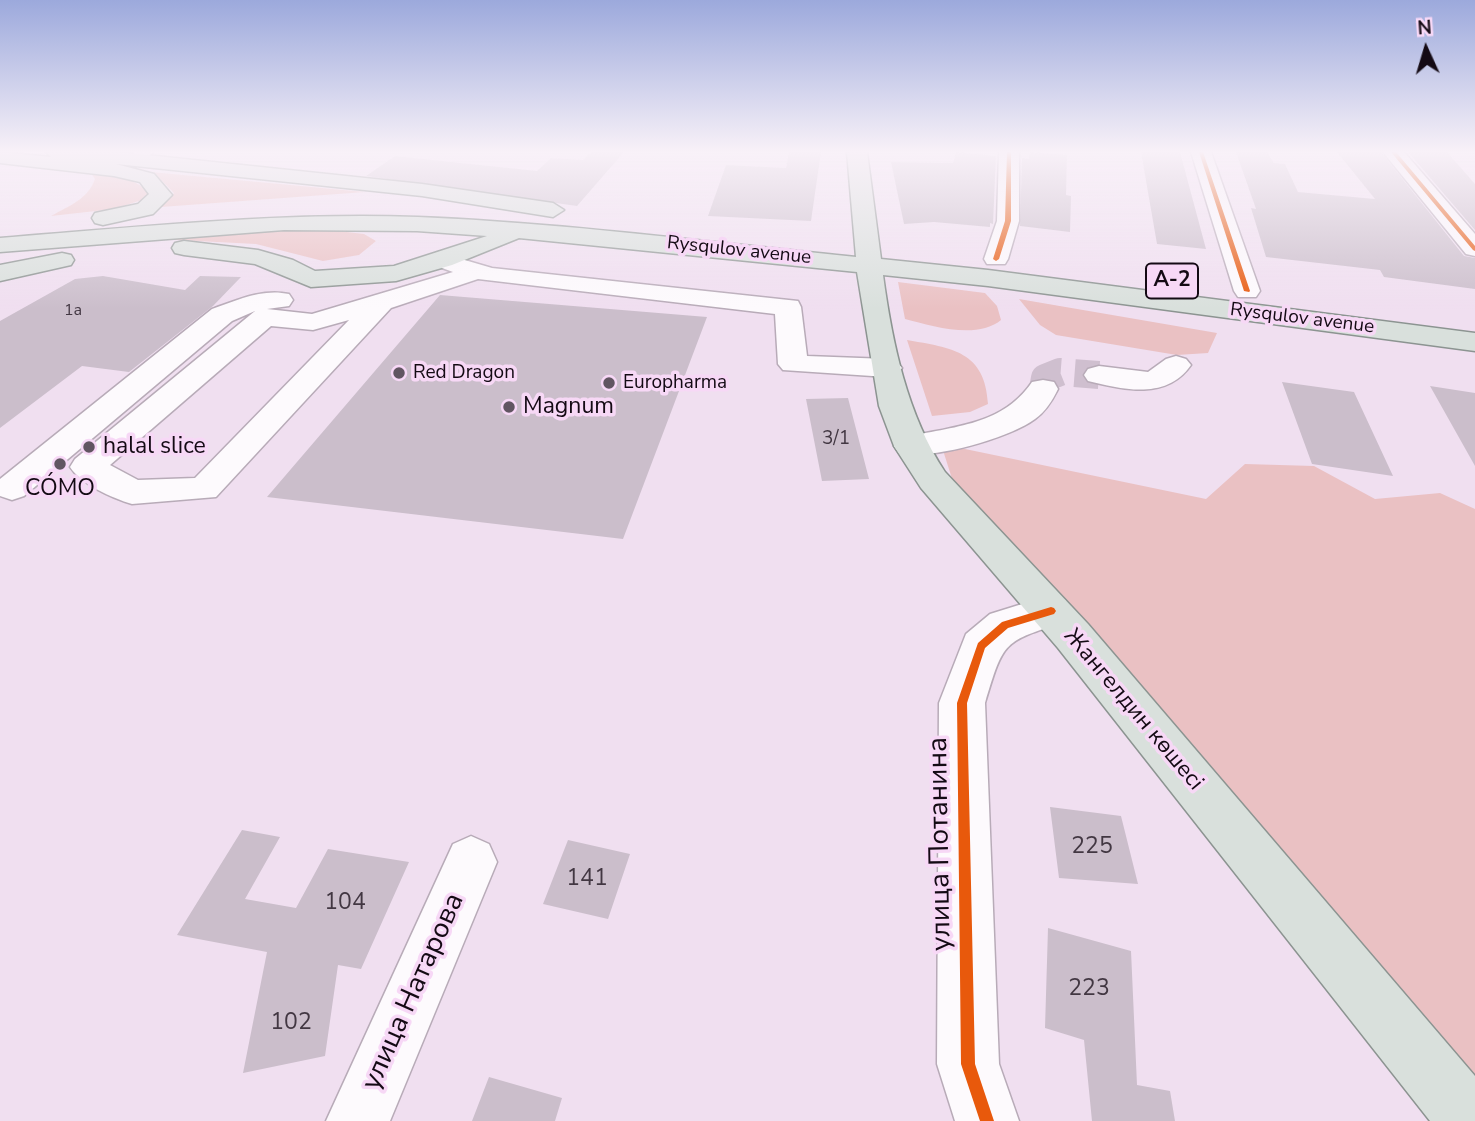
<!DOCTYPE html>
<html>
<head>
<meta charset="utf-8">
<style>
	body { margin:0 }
	#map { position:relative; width:1475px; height:1121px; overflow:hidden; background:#f0dff0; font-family:"Nunito Sans",sans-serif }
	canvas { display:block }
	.north { position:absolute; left:1391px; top:14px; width:70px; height:70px; -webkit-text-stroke:5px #f7d8f6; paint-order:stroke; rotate:356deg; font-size:19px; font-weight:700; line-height:28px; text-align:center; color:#140a14 }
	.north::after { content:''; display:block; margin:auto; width:24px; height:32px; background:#140a14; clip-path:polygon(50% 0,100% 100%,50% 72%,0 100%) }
</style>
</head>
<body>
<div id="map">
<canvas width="1475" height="1121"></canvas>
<div class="north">N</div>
</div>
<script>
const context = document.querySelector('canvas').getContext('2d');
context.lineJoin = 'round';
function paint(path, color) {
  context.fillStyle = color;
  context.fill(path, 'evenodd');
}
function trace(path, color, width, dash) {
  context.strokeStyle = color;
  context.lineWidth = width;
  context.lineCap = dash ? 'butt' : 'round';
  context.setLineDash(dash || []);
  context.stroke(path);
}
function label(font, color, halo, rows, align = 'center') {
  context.font = font + ' "Nunito Sans",sans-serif';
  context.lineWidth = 7;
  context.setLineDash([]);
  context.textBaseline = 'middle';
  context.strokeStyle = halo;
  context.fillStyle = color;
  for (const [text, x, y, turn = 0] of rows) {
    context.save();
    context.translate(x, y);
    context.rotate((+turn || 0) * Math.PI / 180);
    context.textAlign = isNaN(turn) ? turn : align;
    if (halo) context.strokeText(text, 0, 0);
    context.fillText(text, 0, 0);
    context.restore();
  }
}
const green = new Path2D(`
	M 141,171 L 365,192 L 161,207 L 174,193 L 156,175 Z
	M 91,173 C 112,176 140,177 151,197 L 114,209 L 51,216 C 69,206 88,199 95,179 Z
	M 305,227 L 364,234 L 376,241 L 359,255 L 323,261 L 256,244 L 158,239 Z
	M 898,282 L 985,293 L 997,306 L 1001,320 C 977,340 932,326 905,319 Z
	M 1019,299 L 1217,333 L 1208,353 L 1177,355 L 1056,335 L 1040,325 Z
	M 907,340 C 952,348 985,351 988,404 L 970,412 L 932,416 Z
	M 941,444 L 1206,499 L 1245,464 L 1314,466 L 1375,499 L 1440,493 L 1475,509 L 1475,1102 L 954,485 Z`);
const building = new Path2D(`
	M 591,152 L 624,152 L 577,206 L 366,176 L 395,156 L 537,171 L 551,158 L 583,160 Z
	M 789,152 L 821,152 L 811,221 L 708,216 L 726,165 L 786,168 Z
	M 956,152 L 996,156 L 993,224 L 990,223 L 990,227 L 934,222 L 904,224 L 891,162 L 953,163 Z
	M 1030,152 L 1067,155 L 1066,195 L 1071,196 L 1070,232 L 1020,226 L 1022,158 L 1029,159 Z
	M 1141,152 L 1180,152 L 1206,249 L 1157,244 Z
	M 1236,152 L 1267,152 L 1274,163 L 1285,164 L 1298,192 L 1375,199 L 1337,152 L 1381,152 L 1464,256 L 1475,258 L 1475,289 L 1384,277 L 1380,270 L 1266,257 L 1251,208 L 1256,209 Z
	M 1408,152 L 1447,152 L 1475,184 L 1475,230 Z
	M 103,276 L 185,290 L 200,276 L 241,277 L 213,306 L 129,372 L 82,366 L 0,428 L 0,321 L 75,279 Z
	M 440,295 L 707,317 L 623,539 L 267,497 Z
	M 1282,382 L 1354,392 L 1393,476 L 1312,464 Z
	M 1430,386 L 1475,393 L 1475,466 Z
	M 848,398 L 869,479 L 822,481 L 806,399 Z
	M 1050,807 L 1121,816 L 1138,884 L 1059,878 Z
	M 242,830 L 280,837 L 245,899 L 296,908 L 328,849 L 409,862 L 361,969 L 338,965 L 325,1056 L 243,1073 L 267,952 L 177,935 Z
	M 568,840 L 630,854 L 608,919 L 543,904 Z
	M 1048,928 L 1131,951 L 1137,1085 L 1170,1091 L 1175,1121 L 1092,1121 L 1084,1040 L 1045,1028 Z
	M 489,1077 L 562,1098 L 555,1121 L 472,1121 Z`);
const minorTunnel = new Path2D(`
	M 1043,389 L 1045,378 L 1060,372 L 1099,375`);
const minor = new Path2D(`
	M 132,152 L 153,152 L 153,153 L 143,159 Z
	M 999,152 L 1019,152 L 1019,221 L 1008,259 L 1005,264 L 987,264 L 984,259 L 997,221 Z
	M 1191,152 L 1211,152 L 1260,291 L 1256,297 L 1238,297 L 1234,291 Z
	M 1383,152 L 1404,152 L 1475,234 L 1475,256 L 1466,254 Z
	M 451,256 L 492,268 L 798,301 L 801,307 L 807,356 L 887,359 L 897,362 L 902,368 L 897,374 L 887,377 L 783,370 L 778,364 L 775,314 L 478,279 L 391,308 L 216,497 L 132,504 C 112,498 81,484 70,467 L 75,459 L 255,311 L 232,321 L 24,496 L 12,500 L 0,496 L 0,479 L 212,309 C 237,300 263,288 289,294 L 293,300 L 289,306 L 267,309 L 312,314 L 453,272 L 442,268 L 439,263 L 442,258 ZM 349,320 L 195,478 L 138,480 L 110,465 L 271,326 L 313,330 Z
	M 1176,356 L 1186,359 L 1191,365 C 1167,400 1124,390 1088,381 L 1084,375 L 1088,369 L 1099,366 L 1148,372 L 1166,359 Z
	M 1043,380 L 1054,382 L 1058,389 C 1052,401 1046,411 1035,419 C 1010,438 929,461 899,453 L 894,446 L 899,439 C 948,426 1001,428 1032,382 Z
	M 1051,595 L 1065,600 L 1071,611 L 1065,622 C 1003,642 1004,640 985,703 L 999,1064 L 1019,1121 L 955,1121 L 937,1064 L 939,703 L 966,634 L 990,614 Z
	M 471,836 L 489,844 L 497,862 L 390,1121 L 326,1121 L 453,844 Z`);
const major = new Path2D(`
	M 0,152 L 51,157 L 46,152 L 118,152 L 422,184 L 553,203 L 564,210 L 553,217 L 422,196 L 116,164 L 154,174 L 172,195 L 153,214 L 103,225 L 95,223 L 92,218 L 95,213 L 138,204 L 149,194 L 140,182 L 114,176 L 0,163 Z
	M 847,152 L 867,152 L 881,259 L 988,270 L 1475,333 L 1475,351 L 988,286 L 883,275 C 892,342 907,415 945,472 L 1088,624 L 1475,1076 L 1475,1121 L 1430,1121 L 1058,648 L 921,488 L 894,446 L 879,406 L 857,272 L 519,238 L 452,265 L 396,281 L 311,287 L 255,264 L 184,255 L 175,253 L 172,248 L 175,243 L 184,241 L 258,250 L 293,260 L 315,271 L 394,266 L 487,236 L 417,231 L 284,230 L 0,252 L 0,238 C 139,227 278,212 418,217 C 564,223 710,242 856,257 Z
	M 62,253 L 71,255 L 74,260 L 71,265 L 0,281 L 0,265 Z`);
const cycleway = new Path2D(`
	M 1007,152 L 1011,152 L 1011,221 L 999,259 L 996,261 L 993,259 L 1005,221 Z
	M 1199,152 L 1203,152 L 1250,291 L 1249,292 L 1244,291 Z
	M 1391,152 L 1396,152 L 1475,246 L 1475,251 L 1473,250 Z
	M 1051,607 L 1054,608 L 1056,611 L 1054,614 L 1008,628 L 985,648 L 967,703 L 975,1064 L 994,1121 L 980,1121 L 961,1064 L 957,703 L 978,643 L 1002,622 Z`);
const markers = [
	[399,373,7,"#615561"],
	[609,383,7,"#615561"],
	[509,407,7,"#615561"],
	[89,447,7,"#615561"],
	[60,464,7,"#615561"]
];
const farNumbernames = [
	["1а",73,311]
];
const farStreetnames = [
	["Rysqulov avenue",739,251,6],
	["Rysqulov avenue",1302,319,7]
];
const farPoinames = [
	["Red Dragon",413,373],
	["Europharma",623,383]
];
const numberNames = [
	["3/1",836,439]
];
const shields = [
	[1172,281,52]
];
const shieldNames = [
	["A-2",1172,281]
];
const poiNames = [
	["Magnum",523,407],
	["halal slice",103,447],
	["CÓMO",60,489,"center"]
];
const streetNames = [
	["Жангелдин көшесі",1133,710,50]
];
const nearNumbernames = [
	["225",1092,847],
	["141",587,879],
	["104",345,903],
	["223",1089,989],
	["102",291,1023]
];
const nearStreetnames = [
	["улица Потанина",941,844,-91],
	["улица Натарова",414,992,-66]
];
paint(green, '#eac1c3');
paint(building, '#cbbecb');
trace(minorTunnel, '#cfbfcf', 28, [28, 14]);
trace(minor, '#b8abb8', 3);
trace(major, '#8c9491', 3);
paint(minor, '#fdfafd');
paint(major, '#d9e0dc');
paint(cycleway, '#e8590c');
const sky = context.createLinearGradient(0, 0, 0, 309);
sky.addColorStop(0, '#9ca9dc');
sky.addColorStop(0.49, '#f8f1f8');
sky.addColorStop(1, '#f8f1f800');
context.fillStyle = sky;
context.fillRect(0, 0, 1475, 309);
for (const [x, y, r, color] of markers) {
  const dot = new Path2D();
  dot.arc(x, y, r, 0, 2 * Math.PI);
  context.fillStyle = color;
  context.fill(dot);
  trace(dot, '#f7d8f6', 2.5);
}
label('16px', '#423742', null, farNumbernames);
label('19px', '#140a14', '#f7d8f6', farStreetnames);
label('19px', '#140a14', '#f7d8f6', farPoinames, 'left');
label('19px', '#423742', null, numberNames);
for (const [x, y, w] of shields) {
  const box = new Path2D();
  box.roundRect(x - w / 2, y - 17.5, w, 35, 5);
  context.fillStyle = '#f7d8f6';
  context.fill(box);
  trace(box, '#140a14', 2);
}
label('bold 21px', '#140a14', null, shieldNames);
label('23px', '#140a14', '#f7d8f6', poiNames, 'left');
label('23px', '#140a14', '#f7d8f6', streetNames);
label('23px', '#423742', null, nearNumbernames);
label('28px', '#140a14', '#f7d8f6', nearStreetnames);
</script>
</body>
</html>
